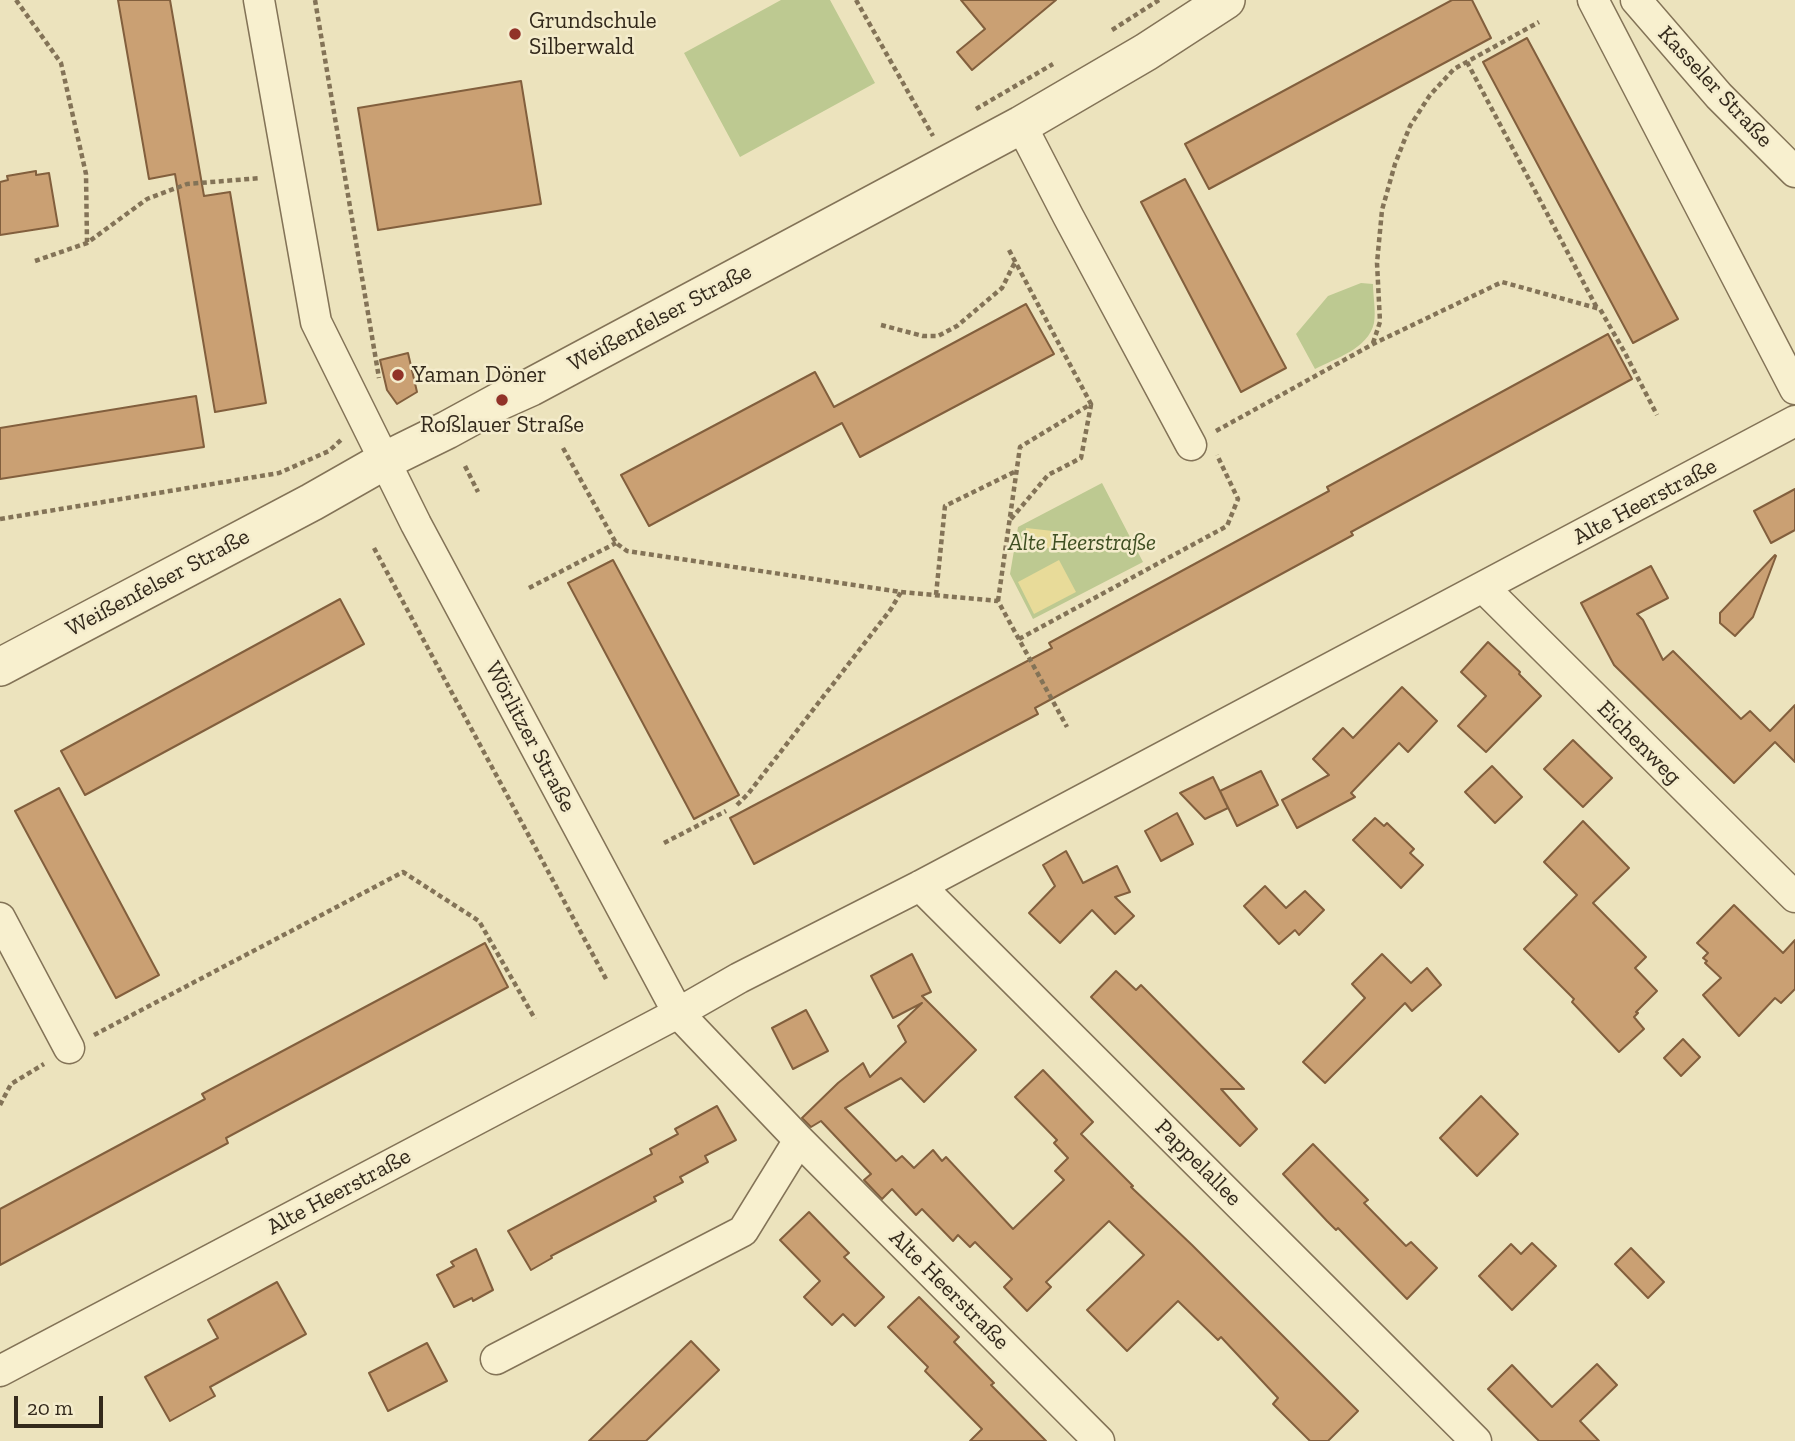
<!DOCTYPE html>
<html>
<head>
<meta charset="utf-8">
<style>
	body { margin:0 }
	#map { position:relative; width:1795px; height:1441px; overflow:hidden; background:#ece3bd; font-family:"Zilla Slab",serif }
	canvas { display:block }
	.scale { position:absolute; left:14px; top:1396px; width:89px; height:32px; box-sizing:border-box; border:4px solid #33291b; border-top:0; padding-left:9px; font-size:21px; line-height:24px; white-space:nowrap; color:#33291b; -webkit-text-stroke:5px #f4eccc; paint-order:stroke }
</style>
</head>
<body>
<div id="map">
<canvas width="1795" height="1441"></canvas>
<div class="scale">20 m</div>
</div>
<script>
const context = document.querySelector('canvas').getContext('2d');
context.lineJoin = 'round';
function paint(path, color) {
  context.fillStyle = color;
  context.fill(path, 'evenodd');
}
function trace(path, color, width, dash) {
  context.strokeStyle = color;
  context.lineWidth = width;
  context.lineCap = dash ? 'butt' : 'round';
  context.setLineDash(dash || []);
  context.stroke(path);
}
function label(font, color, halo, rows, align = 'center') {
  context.font = font + ' "Zilla Slab",serif';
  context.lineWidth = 5;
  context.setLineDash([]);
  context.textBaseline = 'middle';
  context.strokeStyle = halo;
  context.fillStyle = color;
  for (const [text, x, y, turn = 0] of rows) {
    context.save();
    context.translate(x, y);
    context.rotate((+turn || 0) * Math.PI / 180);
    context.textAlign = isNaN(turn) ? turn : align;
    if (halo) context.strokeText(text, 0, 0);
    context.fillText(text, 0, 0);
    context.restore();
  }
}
const green = new Path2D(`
	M 781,0 L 830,0 L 875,83 L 740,157 L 684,53 Z
	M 1361,283 L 1373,284 C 1373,296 1376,311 1374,323 C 1368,349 1336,358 1315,369 L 1296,334 L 1328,296 Z
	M 1102,483 L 1143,562 L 1033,619 L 1010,574 L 1018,527 Z`);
const sand = new Path2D(`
	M 1026,528 L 1062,532 L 1061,550 L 1024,545 Z
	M 1059,560 L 1076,592 L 1034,614 L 1018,582 Z`);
const building = new Path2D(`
	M 118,0 L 170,0 L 204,196 L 230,192 L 266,403 L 215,412 L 175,174 L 149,179 Z
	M 961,0 L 1056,0 L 972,70 L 957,52 L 985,29 Z
	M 1452,0 L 1472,0 L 1491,38 L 1209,189 L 1185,144 Z
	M 1527,38 L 1678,319 L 1633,343 L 1483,62 Z
	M 521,81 L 541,204 L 378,230 L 358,108 Z
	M 36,171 L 36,175 L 49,173 L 58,226 L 0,235 L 0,182 L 8,180 L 7,176 Z
	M 1185,179 L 1286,368 L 1241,392 L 1141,202 Z
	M 1026,304 L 1054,354 L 860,457 L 842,423 L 649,526 L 621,475 L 815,372 L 834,407 Z
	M 1608,334 L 1632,379 L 1351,532 L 1353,535 L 1035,708 L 1038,714 L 754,864 L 730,818 L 1052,648 L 1049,643 L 1329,491 L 1327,487 Z
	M 408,353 L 417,392 L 397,404 L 387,390 L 380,360 Z
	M 196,396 L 204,447 L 0,479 L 0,428 Z
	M 1795,489 L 1795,530 L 1771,543 L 1754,511 Z
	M 1775,555 L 1776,556 L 1753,617 L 1735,636 L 1720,623 L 1720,613 Z
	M 613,560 L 739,795 L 694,819 L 568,583 Z
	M 1651,566 L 1668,598 L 1637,614 L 1643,620 L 1663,660 L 1673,651 L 1741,719 L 1750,711 L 1770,731 L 1795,705 L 1795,762 L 1775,742 L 1734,783 L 1614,665 L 1581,603 Z
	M 340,599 L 364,644 L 85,795 L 61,751 Z
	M 1488,642 L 1520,672 L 1519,674 L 1541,696 L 1486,752 L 1458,726 L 1486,696 L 1461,672 Z
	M 1402,687 L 1437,721 L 1408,752 L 1399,743 L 1351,793 L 1355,797 L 1297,828 L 1282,800 L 1329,775 L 1313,759 L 1343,728 L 1353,738 Z
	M 1573,740 L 1612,778 L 1583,807 L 1544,769 Z
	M 1492,766 L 1522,797 L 1495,823 L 1465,792 Z
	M 1261,771 L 1278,805 L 1237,826 L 1220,791 Z
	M 1213,777 L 1228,808 L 1205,819 L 1180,793 Z
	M 59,788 L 159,975 L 116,998 L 15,811 Z
	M 1177,813 L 1193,844 L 1161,861 L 1145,831 Z
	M 1375,818 L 1384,826 L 1387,823 L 1414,849 L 1410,853 L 1423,865 L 1401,888 L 1353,840 Z
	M 1583,821 L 1629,868 L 1593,903 L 1646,957 L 1635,968 L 1657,991 L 1636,1012 L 1638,1013 L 1634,1017 L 1644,1029 L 1619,1052 L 1572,1002 L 1574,999 L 1524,949 L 1577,895 L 1544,862 Z
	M 1066,851 L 1083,883 L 1117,866 L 1130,892 L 1115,897 L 1134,916 L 1115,934 L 1092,910 L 1060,943 L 1029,913 L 1055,886 L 1043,865 Z
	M 1265,886 L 1286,908 L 1305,891 L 1324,910 L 1299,935 L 1295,930 L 1279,944 L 1244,906 Z
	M 1734,905 L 1783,953 L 1795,940 L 1795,989 L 1781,1003 L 1775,998 L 1739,1036 L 1703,995 L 1721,978 L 1705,963 L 1707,961 L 1703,958 L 1708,953 L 1697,943 Z
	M 485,943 L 508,987 L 226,1138 L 228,1143 L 0,1265 L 0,1209 L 205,1099 L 202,1094 Z
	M 912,954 L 931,992 L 922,996 L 976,1050 L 924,1102 L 901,1078 L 845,1108 L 896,1161 L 902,1156 L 914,1168 L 933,1150 L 942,1161 L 946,1157 L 1013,1229 L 1064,1180 L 1055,1171 L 1068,1158 L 1054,1143 L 1057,1140 L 1015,1097 L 1043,1070 L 1093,1122 L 1081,1134 L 1133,1186 L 1131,1187 L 1192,1245 L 1358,1411 L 1328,1441 L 1310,1441 L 1273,1404 L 1278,1398 L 1221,1337 L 1218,1340 L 1178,1301 L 1127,1351 L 1087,1310 L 1144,1255 L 1109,1221 L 1046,1282 L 1051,1287 L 1027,1311 L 1004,1287 L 1012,1279 L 975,1242 L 970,1247 L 958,1235 L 953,1241 L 922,1209 L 916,1215 L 892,1189 L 882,1199 L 864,1180 L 871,1174 L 821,1121 L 811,1127 L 802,1118 L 838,1083 L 863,1063 L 870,1077 L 906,1042 L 898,1026 L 922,1003 L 893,1018 L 871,976 Z
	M 1382,954 L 1411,983 L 1427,968 L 1441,985 L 1412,1011 L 1405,1003 L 1325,1083 L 1303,1062 L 1365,998 L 1352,984 Z
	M 1116,971 L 1136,990 L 1141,985 L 1244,1089 L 1221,1089 L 1257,1129 L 1240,1146 L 1091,997 Z
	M 806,1010 L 828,1051 L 793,1069 L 772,1028 Z
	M 1683,1039 L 1700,1057 L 1681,1076 L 1664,1058 Z
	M 1481,1096 L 1518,1134 L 1477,1176 L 1440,1138 Z
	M 717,1106 L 736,1140 L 705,1156 L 708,1162 L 680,1177 L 683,1182 L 654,1197 L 656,1201 L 551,1256 L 552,1258 L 531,1270 L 508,1231 L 652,1154 L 650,1149 L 678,1134 L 675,1129 Z
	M 1313,1144 L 1368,1200 L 1364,1203 L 1406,1246 L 1411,1242 L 1437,1268 L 1407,1299 L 1338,1228 L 1336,1230 L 1327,1221 L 1283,1174 Z
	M 809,1212 L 849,1253 L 844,1257 L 884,1297 L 855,1326 L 843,1314 L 832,1325 L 804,1297 L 820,1281 L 780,1240 Z
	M 1532,1243 L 1556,1266 L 1512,1310 L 1479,1276 L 1511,1244 L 1521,1254 Z
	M 1631,1248 L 1664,1282 L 1648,1298 L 1615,1264 Z
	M 476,1249 L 493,1290 L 473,1301 L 472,1298 L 454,1307 L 437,1275 L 454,1266 L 451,1262 Z
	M 277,1282 L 306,1334 L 210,1387 L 215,1396 L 170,1421 L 145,1377 L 218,1338 L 208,1320 Z
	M 919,1297 L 959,1337 L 954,1342 L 994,1383 L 991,1385 L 1046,1441 L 970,1441 L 982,1429 L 925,1371 L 928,1367 L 888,1327 Z
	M 691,1341 L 719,1370 L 646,1441 L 589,1441 Z
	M 427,1343 L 447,1381 L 388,1411 L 369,1373 Z
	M 1597,1364 L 1617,1385 L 1580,1421 L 1599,1441 L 1539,1441 L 1488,1389 L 1512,1365 L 1552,1407 Z`);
const path = new Path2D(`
	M 16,0 L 61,63 L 86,174 L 87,242
	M 315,0 L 379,378
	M 856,0 L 933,136
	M 1112,30 L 1159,0
	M 1467,62 L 1597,308
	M 976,109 L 1053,64
	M 35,261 L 87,243 L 147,199 L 187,184 L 261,178
	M 881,325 L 923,336 L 938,336 L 957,326 L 1002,288 L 1015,262
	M 1373,343 L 1380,322 L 1377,263 L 1382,210 L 1395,164 L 1410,126 L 1430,95 L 1454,69 L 1539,22
	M 1216,431 L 1373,344 L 1502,282 L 1600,309 L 1625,353 L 1657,415
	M 563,448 L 616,543 L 627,551 L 901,592 L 998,601 L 1067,727
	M 465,466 L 478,492
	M 0,519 L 279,473 L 329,451 L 343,438
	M 1011,519 L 1048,475 L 1081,458 L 1091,405
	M 374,548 L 606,979
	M 529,588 L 616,543
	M 936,595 L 945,506 L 1016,471
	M 998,601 L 1020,447 L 1091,404 L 1009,250
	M 1019,639 L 1227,526 L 1238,499 L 1217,455
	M 737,805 L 748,794 L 891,609 L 901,592
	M 664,843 L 726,811
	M 94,1035 L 403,872 L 479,921 L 535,1019
	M 0,1105 L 11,1084 L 44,1064`);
const minor = new Path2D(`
	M 259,0 L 316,322 L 416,524 L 678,1013 L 799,1140 L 1099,1441
	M 1593,0 L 1795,389
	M 1636,0 L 1719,96 L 1795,172
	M 1021,125 L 1068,216 L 1191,445
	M 1484,588 L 1795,897
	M 920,886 L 1476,1441
	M 0,918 L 69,1048
	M 496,1359 L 743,1231 L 799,1140
	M 0,1371 L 678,1013 L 739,978 L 920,886 L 1795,421`);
const tertiary = new Path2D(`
	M 0,667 L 312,502 L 384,461 L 447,430 L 502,400 L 531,387 L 1021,125 L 1146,52 L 1226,0`);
const markers = [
	[515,34,7,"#913228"],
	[398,375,7,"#913228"],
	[502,400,7,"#913228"]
];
const poiNames = [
	["Grundschule",529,21],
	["Silberwald",529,47],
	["Yaman Döner",412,375],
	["Roßlauer Straße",502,425,"center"]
];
const streetNames = [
	["Kasseler Straße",1715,87,47],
	["Weißenfelser Straße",660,318,-28],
	["Alte Heerstraße",1645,502,-28],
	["Weißenfelser Straße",158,583,-28],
	["Wörlitzer Straße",530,737,62],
	["Eichenweg",1639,743,45],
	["Pappelallee",1198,1163,45],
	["Alte Heerstraße",339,1192,-28],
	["Alte Heerstraße",949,1290,45]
];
const parkNames = [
	["Alte Heerstraße",1082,543]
];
paint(green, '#bdc991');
paint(sand, '#e8db99');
paint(building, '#caa073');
trace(building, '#825f3d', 2);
trace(minor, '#837357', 33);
trace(tertiary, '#837357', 40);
trace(path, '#837357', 4.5, [5, 3.5]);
trace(minor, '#f8f0cf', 30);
trace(tertiary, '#f8f0cf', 37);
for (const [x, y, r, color] of markers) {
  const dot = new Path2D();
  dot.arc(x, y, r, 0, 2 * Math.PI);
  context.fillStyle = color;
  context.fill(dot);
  trace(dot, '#f4eccc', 2.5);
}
label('23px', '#33291b', '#f4eccc', poiNames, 'left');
label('23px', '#33291b', '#f4eccc', streetNames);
label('italic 23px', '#3f4f22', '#f4eccc', parkNames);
</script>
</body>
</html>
